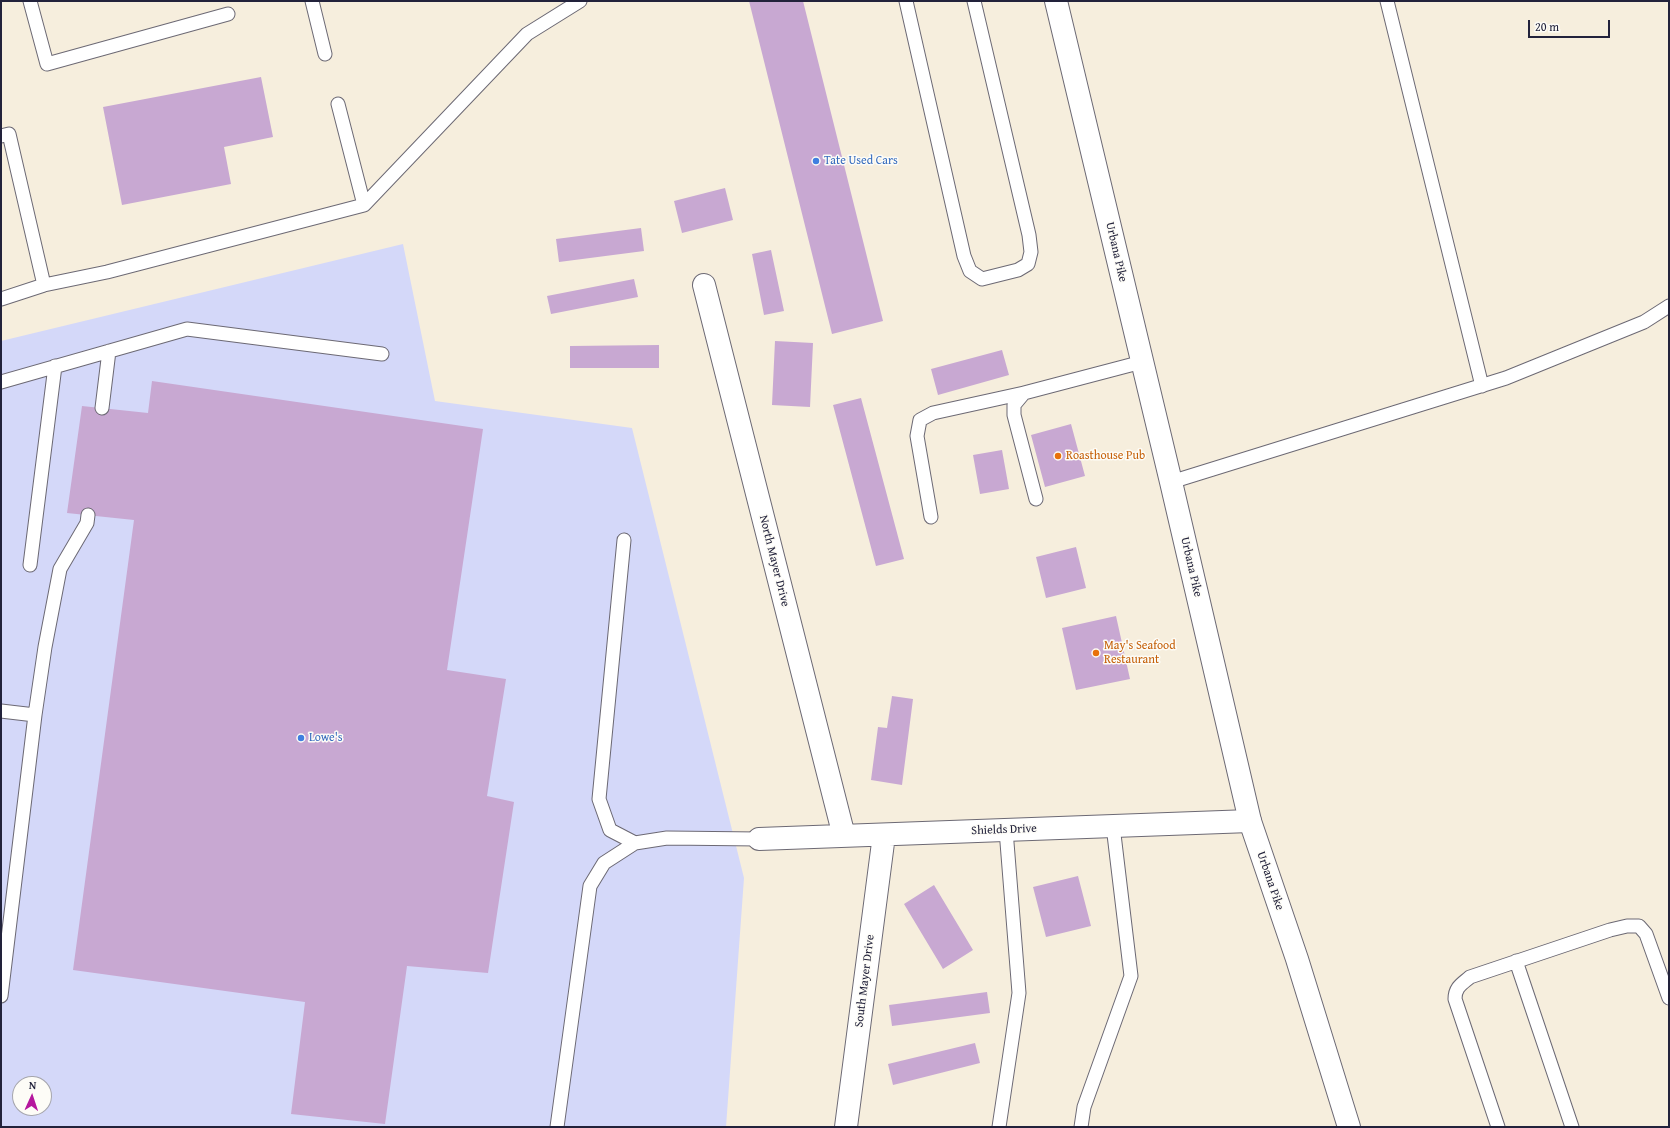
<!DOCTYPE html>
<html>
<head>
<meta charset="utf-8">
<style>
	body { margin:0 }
	#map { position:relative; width:1670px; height:1128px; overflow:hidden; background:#f6eedd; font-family:"Gentium Book Plus",serif }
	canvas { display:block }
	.frame { position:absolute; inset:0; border:2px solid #22223b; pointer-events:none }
	.north { position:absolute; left:12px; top:1076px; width:40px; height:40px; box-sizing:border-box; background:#fdfcf7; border:1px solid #a5a5ac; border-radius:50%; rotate:3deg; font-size:11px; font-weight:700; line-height:16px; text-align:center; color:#22223b }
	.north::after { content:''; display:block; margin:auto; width:14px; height:18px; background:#b5179e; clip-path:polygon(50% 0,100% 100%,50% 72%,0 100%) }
	.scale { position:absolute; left:1528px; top:20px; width:82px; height:18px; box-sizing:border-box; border:2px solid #22223b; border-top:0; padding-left:5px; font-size:12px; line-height:14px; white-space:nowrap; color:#22223b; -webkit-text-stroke:3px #fdfcf7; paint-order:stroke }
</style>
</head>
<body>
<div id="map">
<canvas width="1670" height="1128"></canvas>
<div class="frame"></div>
<div class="north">N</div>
<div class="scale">20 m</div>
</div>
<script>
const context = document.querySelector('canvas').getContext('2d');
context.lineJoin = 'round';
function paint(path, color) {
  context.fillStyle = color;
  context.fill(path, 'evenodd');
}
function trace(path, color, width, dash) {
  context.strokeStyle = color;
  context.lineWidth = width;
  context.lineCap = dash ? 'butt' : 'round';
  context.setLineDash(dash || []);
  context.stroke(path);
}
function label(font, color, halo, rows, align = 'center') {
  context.font = font + ' "Gentium Book Plus",serif';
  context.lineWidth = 3;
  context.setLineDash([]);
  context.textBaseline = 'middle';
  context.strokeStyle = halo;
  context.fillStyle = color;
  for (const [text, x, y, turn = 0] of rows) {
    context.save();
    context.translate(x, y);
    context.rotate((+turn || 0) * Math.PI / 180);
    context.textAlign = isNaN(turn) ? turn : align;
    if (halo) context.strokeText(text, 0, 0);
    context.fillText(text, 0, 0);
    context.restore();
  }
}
const built = new Path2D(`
	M 403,244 L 435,401 L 632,428 L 744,878 L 726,1127 L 1,1127 L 1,341 ZM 20,1084 L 44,1084 L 44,1108 L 20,1108 Z`);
const building = new Path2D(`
	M 749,1 L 803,1 L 883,321 L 832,334 Z
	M 261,77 L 273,137 L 224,147 L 231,184 L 122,205 L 103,107 Z
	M 725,188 L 733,220 L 682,233 L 674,201 Z
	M 641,228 L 644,251 L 559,262 L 556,239 Z
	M 771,250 L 784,311 L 764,315 L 752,254 Z
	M 634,279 L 638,297 L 551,314 L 547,296 Z
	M 775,341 L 813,343 L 810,407 L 772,405 Z
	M 659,345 L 659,368 L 570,368 L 570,346 Z
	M 1002,350 L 1009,375 L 938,395 L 931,369 Z
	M 152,381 L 483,429 L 447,670 L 506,679 L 487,796 L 514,802 L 488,973 L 407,966 L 385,1124 L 291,1114 L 305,1002 L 73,970 L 134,520 L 67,513 L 82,406 L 148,413 Z
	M 861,398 L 904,559 L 876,566 L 833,405 Z
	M 1071,424 L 1085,476 L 1045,487 L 1031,435 Z
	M 1002,450 L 1009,489 L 980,494 L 973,455 Z
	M 1076,547 L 1086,588 L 1046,598 L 1036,557 Z
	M 1116,616 L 1130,679 L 1076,690 L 1062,628 Z
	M 892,696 L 913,699 L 902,785 L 871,780 L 878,727 L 887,728 Z
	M 1078,876 L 1091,926 L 1046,937 L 1033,887 Z
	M 934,885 L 973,950 L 943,969 L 904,904 Z
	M 987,992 L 990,1013 L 892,1026 L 889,1005 Z
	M 975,1043 L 980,1063 L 893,1085 L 888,1064 Z`);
const lane = new Path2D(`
	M 30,1 L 47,64 L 228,14
	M 312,1 L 325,54
	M 906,1 L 964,256 L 970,271 L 982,279 L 1018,270 L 1028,264 L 1031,252 L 1029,235 L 974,1
	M 1387,1 L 1482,386
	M 338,104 L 364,205
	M 1,136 L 9,134 L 44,285
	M 1,299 L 44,285 L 107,272 L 364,205 L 527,34 L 580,1
	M 1,382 L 187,329 L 382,354
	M 102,408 L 109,351
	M 1171,482 L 1506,378 L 1644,322 L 1669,306
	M 1036,499 L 1014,415 L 1014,405 L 1024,393 L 1142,362
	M 931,517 L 917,436 L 920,420 L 933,413 L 1024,393
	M 624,540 L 599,799 L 610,830 L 635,843
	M 30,565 L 55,366
	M 1,711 L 35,715
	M 1516,961 L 1572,1127
	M 1,996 L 35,715 L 45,647 L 60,569 L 87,523 L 88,515
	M 557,1127 L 590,886 L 604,863 L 635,843 L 667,838 L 759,839
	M 999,1127 L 1019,993 L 1006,830
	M 1081,1127 L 1084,1107 L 1131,976 L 1113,826
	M 1498,1127 L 1455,999 C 1455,987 1462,984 1470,977 L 1610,930 L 1627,926 L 1639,926 L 1646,934 L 1669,998`);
const street = new Path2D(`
	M 704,285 L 844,836
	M 759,839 L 1250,821
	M 846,1127 L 884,835`);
const primary = new Path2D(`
	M 1056,1 L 1171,482 L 1250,821 L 1297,959 L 1349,1127`);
const markers = [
	[816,161,4,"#3f7fe0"],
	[1058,456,4,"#e8710a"],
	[1096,653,4,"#e8710a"],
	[301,738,4,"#3f7fe0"]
];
const shopNames = [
	["Tate Used Cars",824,161],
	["Lowe's",309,738]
];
const streetNames = [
	["Urbana Pike",1116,252,77],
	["North Mayer Drive",774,561,76],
	["Urbana Pike",1191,567,77],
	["Shields Drive",1004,830,-2],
	["Urbana Pike",1270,881,71],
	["South Mayer Drive",865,981,-83]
];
const foodNames = [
	["Roasthouse Pub",1066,456],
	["May's Seafood",1104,646],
	["Restaurant",1104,660]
];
paint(built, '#d4d8f9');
paint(building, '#c8a8d2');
trace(lane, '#6c6974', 15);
trace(street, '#6c6974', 24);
trace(primary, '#6c6974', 24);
trace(lane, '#fff', 13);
trace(street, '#fff', 22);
trace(primary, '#fff', 22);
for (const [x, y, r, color] of markers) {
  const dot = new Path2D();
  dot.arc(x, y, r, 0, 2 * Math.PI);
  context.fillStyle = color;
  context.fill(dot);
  trace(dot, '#fdfcf7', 1.5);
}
label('12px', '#366cbe', '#fdfcf7', shopNames, 'left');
label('12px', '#22223b', '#fdfcf7', streetNames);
label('12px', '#c56008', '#fdfcf7', foodNames, 'left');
</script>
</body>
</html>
